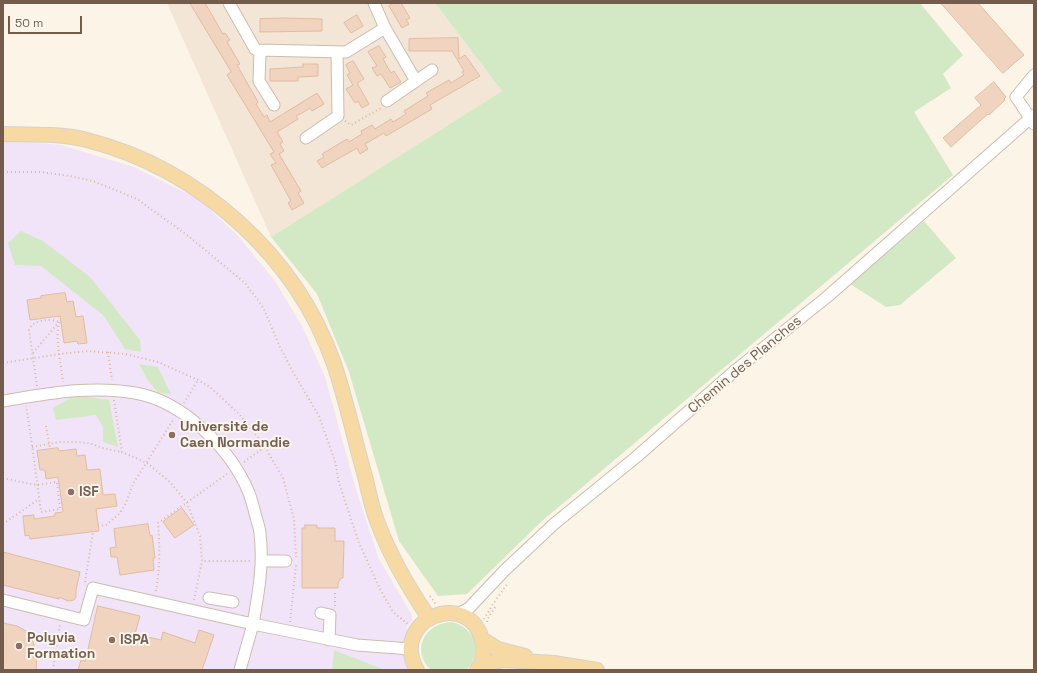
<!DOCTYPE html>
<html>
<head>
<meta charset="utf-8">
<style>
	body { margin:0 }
	#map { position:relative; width:1037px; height:673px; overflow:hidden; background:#fbf4e7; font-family:"Space Grotesk",sans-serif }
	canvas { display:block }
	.frame { position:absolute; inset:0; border:4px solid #745c4d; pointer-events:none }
	.scale { position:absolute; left:8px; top:16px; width:74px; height:18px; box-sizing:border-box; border:2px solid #745c4d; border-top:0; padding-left:5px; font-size:12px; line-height:14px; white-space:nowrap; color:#745c4d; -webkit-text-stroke:3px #fef8ee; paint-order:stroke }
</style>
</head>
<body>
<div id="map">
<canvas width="1037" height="673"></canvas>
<div class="frame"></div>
<div class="scale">50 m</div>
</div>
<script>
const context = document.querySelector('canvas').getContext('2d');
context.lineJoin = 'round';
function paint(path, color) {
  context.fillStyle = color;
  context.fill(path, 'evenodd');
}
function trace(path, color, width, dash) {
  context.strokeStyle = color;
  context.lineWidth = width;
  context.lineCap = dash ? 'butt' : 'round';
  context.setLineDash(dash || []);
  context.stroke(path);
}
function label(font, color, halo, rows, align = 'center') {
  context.font = font + ' "Space Grotesk",sans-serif';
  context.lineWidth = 3.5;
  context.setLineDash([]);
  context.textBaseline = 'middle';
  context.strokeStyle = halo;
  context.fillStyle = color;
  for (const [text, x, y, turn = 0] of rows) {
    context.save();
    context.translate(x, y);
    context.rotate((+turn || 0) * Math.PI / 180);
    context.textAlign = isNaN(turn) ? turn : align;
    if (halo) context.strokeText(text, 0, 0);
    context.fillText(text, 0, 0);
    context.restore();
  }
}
const residential = new Path2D(`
	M 167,3 L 435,3 L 502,91 L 271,237 Z`);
const education = new Path2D(`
	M 3,139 L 61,145 L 134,167 L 200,200 L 238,236 L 275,281 L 303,328 L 325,377 L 357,493 L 379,559 L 412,615 L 412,621 L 407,626 L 409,666 L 411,670 L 3,670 Z`);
const green = new Path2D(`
	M 435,3 L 920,3 L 963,55 L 943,74 L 951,88 L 914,112 L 953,175 L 542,521 L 467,594 L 438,596 L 399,541 L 349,372 L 317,294 L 271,237 L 502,91 Z
	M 924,221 L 956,258 L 900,305 L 886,307 L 850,284 Z
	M 21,231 L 43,241 L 90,277 L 140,340 L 141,352 L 125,349 L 103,315 L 41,266 L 15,265 L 8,243 Z
	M 139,364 L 158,367 L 171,394 L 158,393 L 147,379 Z
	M 75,395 L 109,400 L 118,447 L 103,442 L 103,427 L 96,415 L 56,420 L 53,408 Z
	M 452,622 C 476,629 483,650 467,670 L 431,670 C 410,650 425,623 452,622 Z
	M 334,650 L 385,670 L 332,670 Z`);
const building = new Path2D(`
	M 190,3 L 205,3 L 223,34 L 225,33 L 230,40 L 227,42 L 240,64 L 237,65 L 258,102 L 256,104 L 264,117 L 267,115 L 270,122 L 317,93 L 324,104 L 312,111 L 310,108 L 304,112 L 296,116 L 298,119 L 277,132 L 283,142 L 280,144 L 284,151 L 279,154 L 301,191 L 298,193 L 304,203 L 292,210 L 288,203 L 291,201 L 271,165 L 276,163 L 270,154 L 274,152 L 227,75 L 231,72 Z
	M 394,3 L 401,3 L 410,18 L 406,20 L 409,24 L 402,28 L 389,6 Z
	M 941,3 L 978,3 L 1024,55 L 1003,73 Z
	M 357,15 L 363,26 L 351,33 L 344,23 Z
	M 285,18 L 322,19 L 322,31 L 260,32 L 260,19 Z
	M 458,38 L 459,59 L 465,55 L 480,76 L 430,105 L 432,109 L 386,136 L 384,133 L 365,144 L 368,149 L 360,154 L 357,148 L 322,168 L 317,161 L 324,157 L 322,154 L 347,139 L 349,142 L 362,134 L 361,131 L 372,125 L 375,129 L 391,119 L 393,122 L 406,114 L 404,111 L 428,96 L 426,93 L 449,80 L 451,83 L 464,75 L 462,72 L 464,71 L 452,51 L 409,51 L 409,39 Z
	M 379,46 L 386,57 L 383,59 L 391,73 L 394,71 L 401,82 L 390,88 L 381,74 L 377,76 L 372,68 L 377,66 L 368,52 Z
	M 353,61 L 364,79 L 357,83 L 369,104 L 362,108 L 358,101 L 355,103 L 346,89 L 353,85 L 347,75 L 350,73 L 346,65 Z
	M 303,64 L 318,64 L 318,76 L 298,77 L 298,81 L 270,81 L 270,69 L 303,67 Z
	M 994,82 L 1006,97 L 1004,99 L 1005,100 L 989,115 L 988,114 L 981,120 L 951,147 L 943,138 L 981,105 L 975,98 Z
	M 65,293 L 67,302 L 73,301 L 76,317 L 83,316 L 87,343 L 78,344 L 77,341 L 64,343 L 60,316 L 30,320 L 27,300 L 41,298 L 41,296 Z
	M 58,448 L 59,451 L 76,449 L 77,456 L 85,455 L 87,470 L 100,469 L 103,495 L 115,494 L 117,506 L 96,509 L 99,531 L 30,539 L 29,535 L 25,536 L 23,516 L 34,515 L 34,519 L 55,516 L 55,513 L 63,512 L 58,477 L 46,479 L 45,470 L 40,470 L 37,451 Z
	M 182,508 L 194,525 L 175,538 L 163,522 Z
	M 148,524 L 150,536 L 152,535 L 155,558 L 153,558 L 154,570 L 120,575 L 117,557 L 111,557 L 110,548 L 116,547 L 114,529 Z
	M 305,525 L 317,525 L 317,528 L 335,528 L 335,541 L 344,541 L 343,578 L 341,578 L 338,583 L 338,588 L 302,588 L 302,528 L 305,528 Z
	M 3,552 L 80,572 L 76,590 L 76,597 L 74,600 L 68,601 L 59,597 L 59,599 L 3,585 Z
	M 98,606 L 140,616 L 135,634 L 161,640 L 163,632 L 195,643 L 199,630 L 214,635 L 202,670 L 78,670 L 81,660 L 85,661 Z
	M 3,623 L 17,626 L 28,632 L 35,638 L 32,639 L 37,654 L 36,670 L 3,670 Z`);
const path = new Path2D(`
	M 345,121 L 351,125 L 381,108
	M 3,172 L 41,172 L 69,176 L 93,181 L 137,199 L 187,235 L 245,283 L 263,307 L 280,347 L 293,372 L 319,416 L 335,461 L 339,483 L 359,543 L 380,589 L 393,612 L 409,625
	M 59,322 C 55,341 61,363 63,382
	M 108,352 L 112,380
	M 33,353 L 58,323
	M 3,363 L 60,354 L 88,351 L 125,354 L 158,362 L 198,380 L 210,387 L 239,414 L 265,447 L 283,478 L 294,519 L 296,557
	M 37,386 L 29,330 C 32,320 50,318 59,322
	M 114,400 L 122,452 L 147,463 L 170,482 L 187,503 L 200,536 L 202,561 L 251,561
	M 184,403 L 198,380
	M 46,426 L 50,448
	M 32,447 L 60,442 L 75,442 L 90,443 L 102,448 L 122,452
	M 244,462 L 265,447
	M 3,478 L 30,484 L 37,485 L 57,482 L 60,509 L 41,512 C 36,476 32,441 26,406
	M 3,524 L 39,499
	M 98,526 L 106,525 L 120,513 L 126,503 L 133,484 L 173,420
	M 85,582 L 93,532
	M 156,591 C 160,568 160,547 158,523 L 227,474
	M 430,596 L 435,603 L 438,603
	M 194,600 L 202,561
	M 335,606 L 335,591
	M 484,619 L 493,604 L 508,583
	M 290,622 L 296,565
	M 487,622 L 489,616 L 496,606
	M 53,670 L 60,624`);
const minor = new Path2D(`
	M 229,3 L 255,49 L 257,50 L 346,52 L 385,28
	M 374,3 L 385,28 L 416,81
	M 260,51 L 259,81 L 274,105
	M 387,101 L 432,70
	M 1034,124 L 1016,97 L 1034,75
	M 306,138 L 338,116 L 337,52
	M 3,401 C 46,394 91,385 135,393 C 183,401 231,449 249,493 C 252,501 254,509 256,517 C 257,522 260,528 260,534 C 264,564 258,595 253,624 L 93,588 L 84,620 L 3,600
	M 261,561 L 286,561
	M 209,598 L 233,602
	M 321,613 L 330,615 L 329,640
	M 458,614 L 469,608 L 505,570 L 554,524 L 635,458 L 737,369 L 827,297 L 1034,115
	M 240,670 L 253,624 L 357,645 L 411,649`);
const major = new Path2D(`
	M 3,134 C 31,135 60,133 87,140 C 199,169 296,255 334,364 C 347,402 355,442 366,480 C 369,494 372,508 377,521 C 390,556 408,587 429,618
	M 482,639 L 498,649 L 525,656
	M 479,668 L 494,662 L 504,660 L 554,663 L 597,670
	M 417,670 C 388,619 469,588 482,640 C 485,650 483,662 477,670`);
const markers = [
	[172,435,4,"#8d6e63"],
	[71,492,4,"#8d6e63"],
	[112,640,4,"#8d6e63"],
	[19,646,4,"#8d6e63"]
];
const streetNames = [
	["Chemin des Planches",745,365,-40]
];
const educationNames = [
	["Université de",180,427],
	["Caen Normandie",180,443],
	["ISF",79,492],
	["Polyvia",27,638],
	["Formation",27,654],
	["ISPA",120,640]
];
paint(residential, '#f3e6d6');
paint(education, '#f1e4f8');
paint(green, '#d3e9c6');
paint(building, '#f0d4c0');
trace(building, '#e1bca1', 1);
trace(minor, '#cdbcae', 13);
trace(major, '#d8d1cd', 16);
trace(path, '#d5b8a3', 2, [1, 3]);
trace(minor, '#fff', 11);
trace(major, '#f7daa3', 14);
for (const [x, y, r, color] of markers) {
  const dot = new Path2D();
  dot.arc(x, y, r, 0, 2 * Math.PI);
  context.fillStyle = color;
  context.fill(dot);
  trace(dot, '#fef8ee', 1.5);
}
label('14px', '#745c4d', '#fef8ee', streetNames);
label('bold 14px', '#785e54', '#fef8ee', educationNames, 'left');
</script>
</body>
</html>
